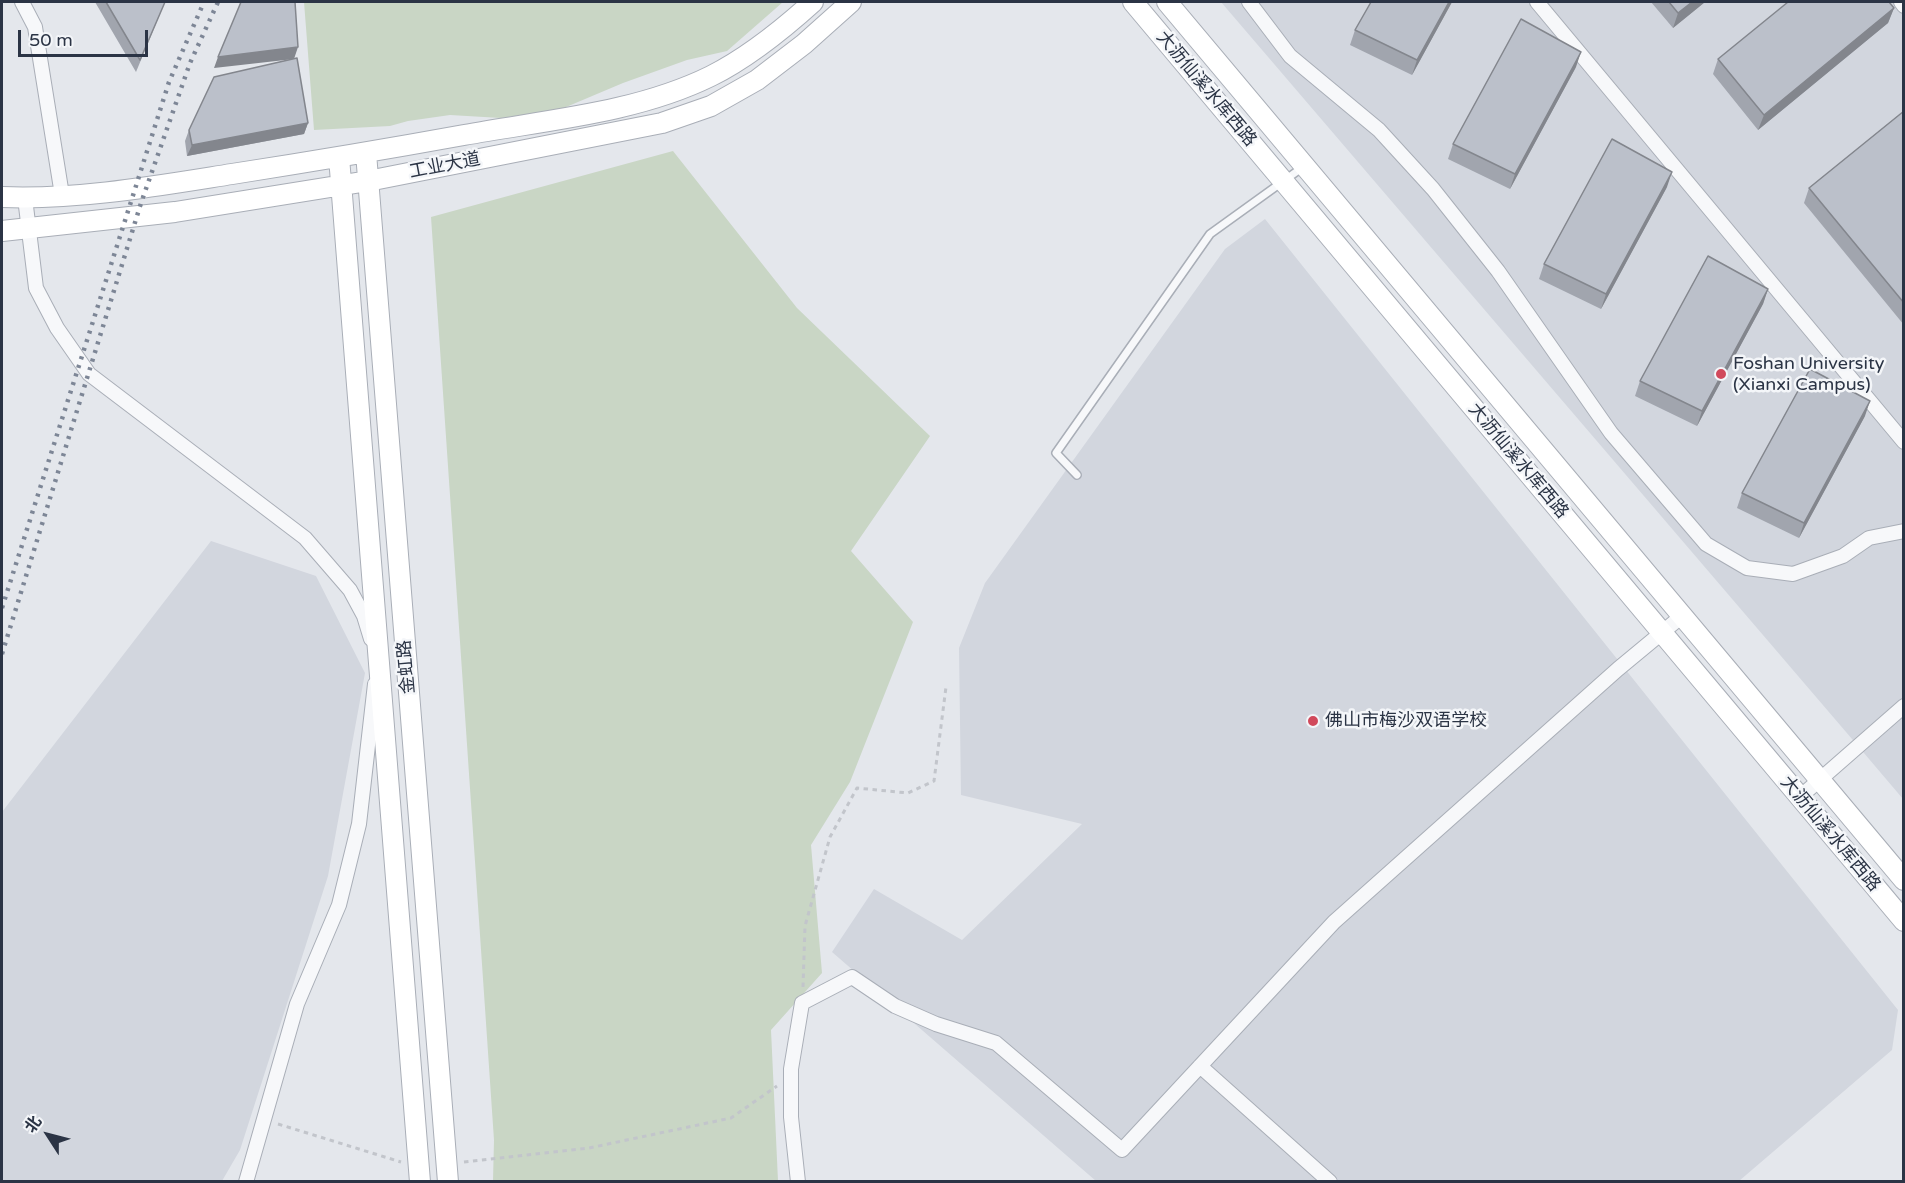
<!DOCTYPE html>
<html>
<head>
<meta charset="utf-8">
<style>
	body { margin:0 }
	#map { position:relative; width:1905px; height:1183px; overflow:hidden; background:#e4e7ec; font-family:"Varela Round","Noto Sans SC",sans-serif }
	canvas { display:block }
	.frame { position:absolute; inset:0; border:3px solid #2b3445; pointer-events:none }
	.north { position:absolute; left:18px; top:1105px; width:60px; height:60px; -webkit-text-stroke:4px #f4f6f9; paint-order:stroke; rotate:306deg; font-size:16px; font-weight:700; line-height:24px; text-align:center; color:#2b3445 }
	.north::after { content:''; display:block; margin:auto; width:21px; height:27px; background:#2b3445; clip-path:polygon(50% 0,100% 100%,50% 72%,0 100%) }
	.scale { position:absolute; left:18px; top:30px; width:130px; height:27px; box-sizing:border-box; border:3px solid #2b3445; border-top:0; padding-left:8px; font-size:18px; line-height:21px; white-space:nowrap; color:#2b3445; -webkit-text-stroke:4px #f4f6f9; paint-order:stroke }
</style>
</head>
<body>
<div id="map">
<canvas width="1905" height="1183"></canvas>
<div class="frame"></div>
<div class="north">北</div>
<div class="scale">50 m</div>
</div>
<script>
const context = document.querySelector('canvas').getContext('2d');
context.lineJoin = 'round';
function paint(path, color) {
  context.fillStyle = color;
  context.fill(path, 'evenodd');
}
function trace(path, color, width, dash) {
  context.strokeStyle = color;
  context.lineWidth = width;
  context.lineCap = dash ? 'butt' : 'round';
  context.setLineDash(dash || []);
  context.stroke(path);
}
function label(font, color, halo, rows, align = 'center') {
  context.font = font + ' "Varela Round","Noto Sans SC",sans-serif';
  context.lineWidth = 5;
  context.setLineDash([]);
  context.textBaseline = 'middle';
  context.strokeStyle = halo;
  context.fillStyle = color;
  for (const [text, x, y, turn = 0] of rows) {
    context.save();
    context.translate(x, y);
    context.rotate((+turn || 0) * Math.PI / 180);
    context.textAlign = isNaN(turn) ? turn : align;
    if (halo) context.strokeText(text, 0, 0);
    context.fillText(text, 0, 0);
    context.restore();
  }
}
const built = new Path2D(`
	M 1221,2 L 1903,2 L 1903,799 L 1858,746 Z
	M 1265,219 L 1898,1010 L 1892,1050 L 1739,1181 L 1096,1181 L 832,952 L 874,889 L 962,940 L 1082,824 L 961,795 L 959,648 L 985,583 L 1225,249 Z
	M 211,541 L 316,576 L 365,673 L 328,876 L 240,1150 L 222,1181 L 2,1181 L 2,812 Z`);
const green = new Path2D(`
	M 304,2 L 783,2 L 727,51 L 687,60 L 623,83 L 559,110 L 501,118 L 450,115 L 408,121 L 390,126 L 314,130 Z
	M 673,151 L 797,308 L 930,436 L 851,551 L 913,622 L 850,782 L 811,845 L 822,973 L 771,1030 L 778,1181 L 493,1181 L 494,1140 L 431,217 Z`);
const path = new Path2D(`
	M 803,987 L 805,926 L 830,837 L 857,788 L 908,793 L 934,781 L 946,687
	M 278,1124 L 401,1162
	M 464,1162 L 589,1148 L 731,1118 L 777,1086`);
const lane = new Path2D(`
	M 1077,475 L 1056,453 L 1210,234 L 1303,167`);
const street = new Path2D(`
	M 22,2 L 35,27 L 62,195
	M 1249,2 L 1290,56 L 1379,130 L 1433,189 L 1498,271 L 1611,433 L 1706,544 L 1747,568 L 1793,574 L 1843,556 L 1869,538 L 1904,531
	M 1537,2 L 1904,442
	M 1901,2 L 1904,6
	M 25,198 L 36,288 L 57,328 L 89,374 L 305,538 L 350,590 L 364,616 L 371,639
	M 1800,797 L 1904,706
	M 1200,1066 L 1330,1182
	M 246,1182 L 297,1004 L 339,905 L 359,824 L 375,684
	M 798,1182 L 791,1117 L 791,1069 L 802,1003 L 852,977 L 895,1006 L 936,1024 L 996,1043 L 1122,1150 L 1334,922 L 1618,669 L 1682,616`);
const secondary = new Path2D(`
	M 1133,2 L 1904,921
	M 1167,2 L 1904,880
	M 366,153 L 448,1182
	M 339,157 L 420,1182
	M 2,197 C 78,200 156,186 232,174 C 309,162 387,149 464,135 C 546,120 636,113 711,76 C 749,57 782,30 813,2
	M 2,231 L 175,212 L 368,181 L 662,123 L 711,106 L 757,80 L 804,44 L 851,2`);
const rail = new Path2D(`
	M 2,608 L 169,82 L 204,2
	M 2,654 L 141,203 L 190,63 L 218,2`);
const wall = new Path2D(`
	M 95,2 L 165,2 L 136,72 Z
	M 1371,2 L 1452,2 L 1412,75 L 1350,45 L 1355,30 Z
	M 1651,2 L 1705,2 L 1673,28 Z
	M 1894,8 L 1888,23 L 1758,130 L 1713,74 L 1718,59 Z
	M 1576,67 L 1510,189 L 1448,159 L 1453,144 Z
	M 1904,111 L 1904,325 L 1804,203 L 1809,188 Z
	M 308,123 L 304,134 L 187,156 L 185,141 L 189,130 Z
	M 1667,187 L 1601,309 L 1539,279 L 1544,264 Z
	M 1768,289 L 1763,304 L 1697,426 L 1635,396 L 1640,381 Z
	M 1865,416 L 1799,538 L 1737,508 L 1742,493 Z`);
const shadedWall = new Path2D(`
	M 1449,2 L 1452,2 L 1412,75 L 1417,60 Z
	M 1692,2 L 1705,2 L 1673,28 L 1678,13 Z
	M 1894,8 L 1888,23 L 1758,130 L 1764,115 Z
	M 298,47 L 294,59 L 214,68 L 218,57 Z
	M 1581,52 L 1576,67 L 1510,189 L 1515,174 Z
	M 308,123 L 304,134 L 187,156 L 192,145 Z
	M 1672,172 L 1667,187 L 1601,309 L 1606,294 Z
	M 1768,289 L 1763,304 L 1697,426 L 1702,411 Z
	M 1870,401 L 1865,416 L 1799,538 L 1804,523 Z`);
const building = new Path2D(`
	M 106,2 L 165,2 L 140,60 Z
	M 241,2 L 295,2 L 298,47 L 218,57 Z
	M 1371,2 L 1449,2 L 1417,60 L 1355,30 Z
	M 1669,2 L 1692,2 L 1678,13 Z
	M 1788,2 L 1889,2 L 1894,8 L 1764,115 L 1718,59 Z
	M 1521,19 L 1581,52 L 1515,174 L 1453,144 Z
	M 297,58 L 308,123 L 192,145 L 189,130 L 214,77 Z
	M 1904,111 L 1904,303 L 1809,188 Z
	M 1612,139 L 1672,172 L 1606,294 L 1544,264 Z
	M 1708,256 L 1768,289 L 1702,411 L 1640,381 Z
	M 1810,369 L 1870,401 L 1804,523 L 1742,493 Z`);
const markers = [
	[1721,374,6,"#d1495b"],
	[1313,721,6,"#d1495b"]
];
const streetNames = [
	["大沥仙溪水库西路",1206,89,50],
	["工业大道",445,166,-11],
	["大沥仙溪水库西路",1518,461,50],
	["金虹路",407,667,-95],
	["大沥仙溪水库西路",1830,834,50]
];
const poiNames = [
	["Foshan University",1733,364],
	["(Xianxi Campus)",1733,385],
	["佛山市梅沙双语学校",1325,721]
];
paint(built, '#d2d6de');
paint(green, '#c9d6c5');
trace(lane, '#a9aeb7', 10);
trace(street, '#a9aeb7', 16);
trace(secondary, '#a9aeb7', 22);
trace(path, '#c2c5cb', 3, [4.5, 4.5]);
trace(lane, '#f7f8fa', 7);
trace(street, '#f7f8fa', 14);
trace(secondary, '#fff', 20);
trace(rail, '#7d8696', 4.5, [3, 6]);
paint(wall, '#a1a5ae');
paint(shadedWall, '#83868d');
paint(building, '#bbc0ca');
trace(building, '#83868d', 1.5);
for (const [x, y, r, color] of markers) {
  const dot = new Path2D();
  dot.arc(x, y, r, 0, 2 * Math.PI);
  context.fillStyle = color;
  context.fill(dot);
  trace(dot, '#f4f6f9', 2);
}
label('18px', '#2b3445', '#f4f6f9', streetNames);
label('18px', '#2b3445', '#f4f6f9', poiNames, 'left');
</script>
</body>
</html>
